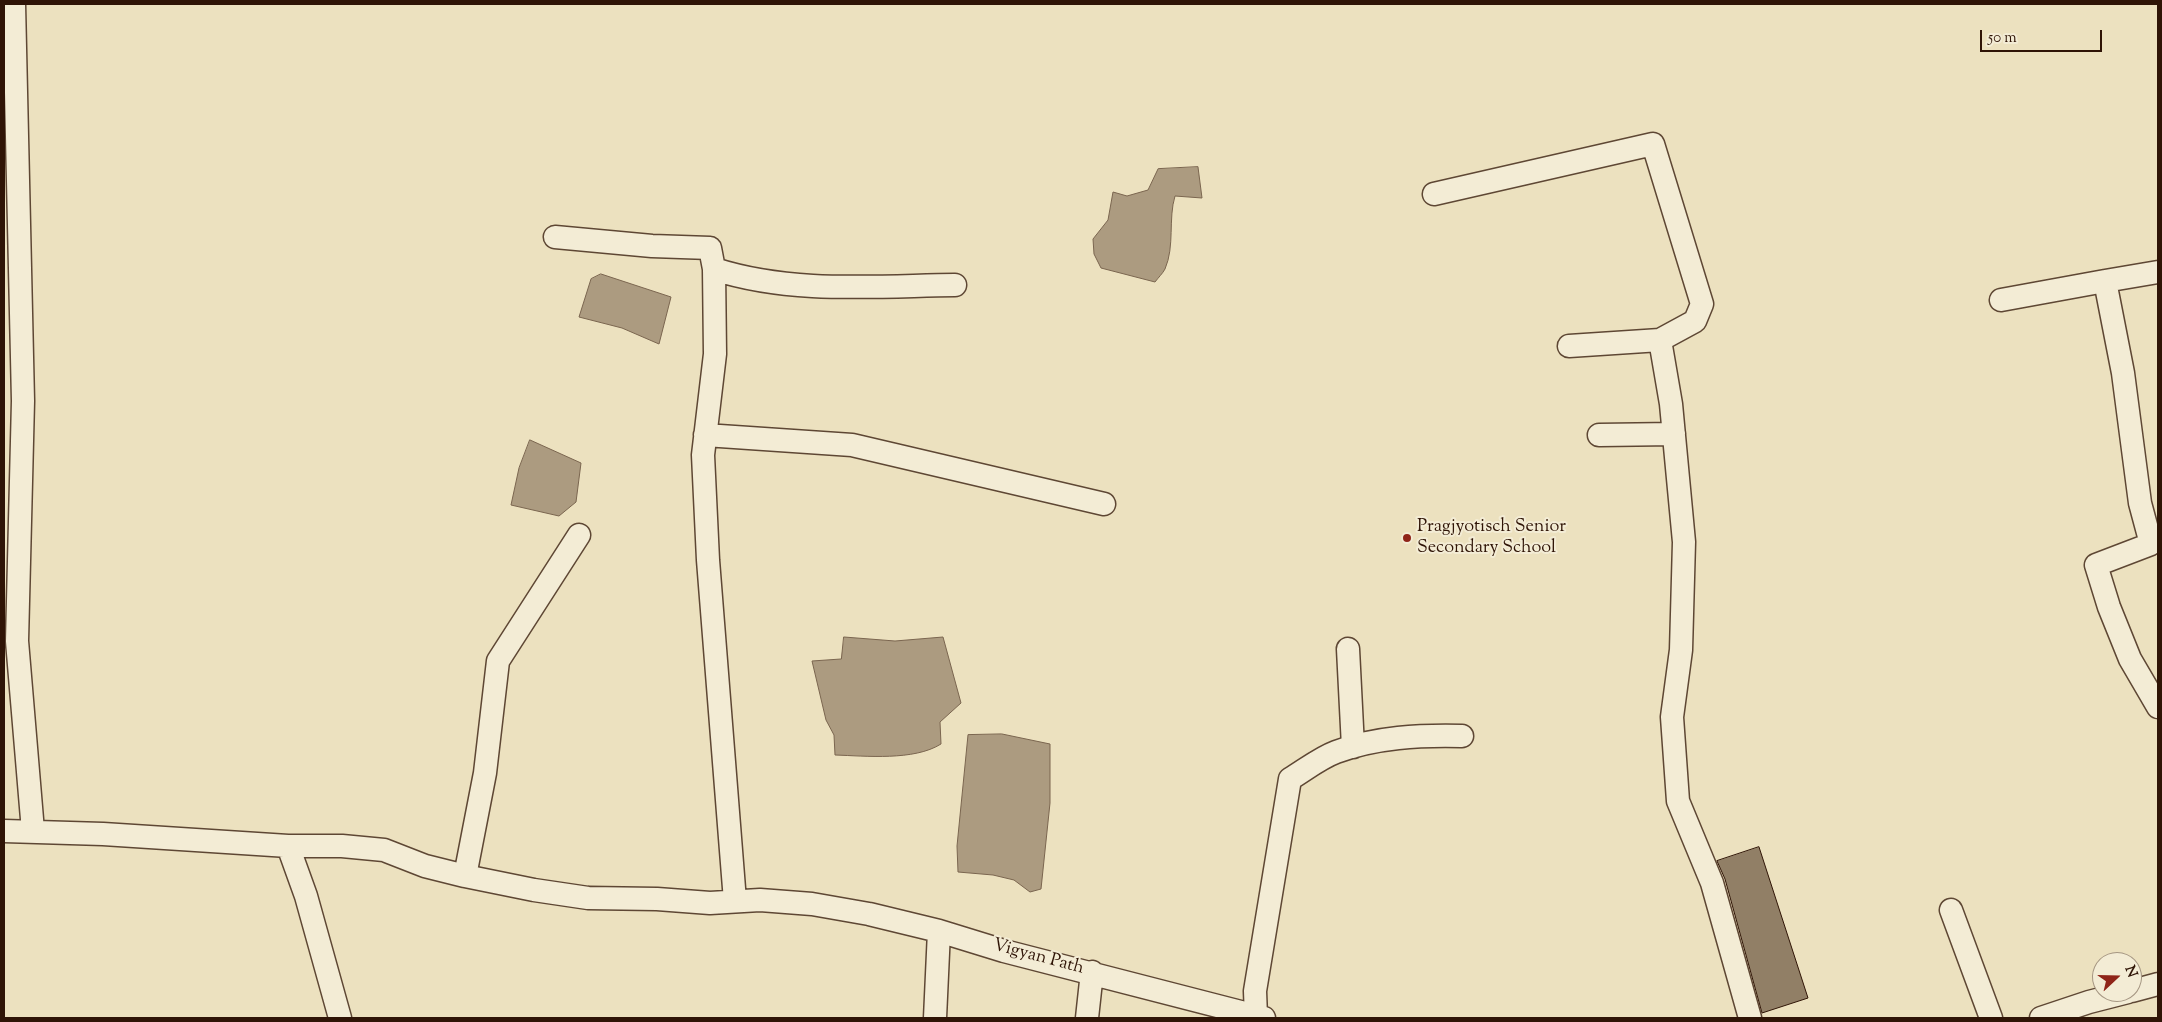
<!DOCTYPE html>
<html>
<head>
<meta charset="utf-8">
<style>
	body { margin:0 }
	#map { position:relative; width:2162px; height:1022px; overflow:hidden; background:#ece1bf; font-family:"Sorts Mill Goudy",serif }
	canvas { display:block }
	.frame { position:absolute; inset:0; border:5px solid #2f1406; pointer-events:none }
	.north { position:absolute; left:2092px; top:952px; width:50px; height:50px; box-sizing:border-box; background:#f3ecd5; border:1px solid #a59682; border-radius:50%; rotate:69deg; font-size:14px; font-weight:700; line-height:20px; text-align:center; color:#2f1406 }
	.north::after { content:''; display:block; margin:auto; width:18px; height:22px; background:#8f2418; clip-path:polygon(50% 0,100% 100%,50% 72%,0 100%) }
	.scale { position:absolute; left:1980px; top:30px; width:122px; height:22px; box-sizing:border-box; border:2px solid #2f1406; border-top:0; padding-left:6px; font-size:15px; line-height:18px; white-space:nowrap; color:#2f1406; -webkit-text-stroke:4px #f3ecd5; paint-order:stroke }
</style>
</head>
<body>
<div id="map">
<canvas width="2162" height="1022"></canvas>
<div class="frame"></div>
<div class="north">N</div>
<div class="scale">50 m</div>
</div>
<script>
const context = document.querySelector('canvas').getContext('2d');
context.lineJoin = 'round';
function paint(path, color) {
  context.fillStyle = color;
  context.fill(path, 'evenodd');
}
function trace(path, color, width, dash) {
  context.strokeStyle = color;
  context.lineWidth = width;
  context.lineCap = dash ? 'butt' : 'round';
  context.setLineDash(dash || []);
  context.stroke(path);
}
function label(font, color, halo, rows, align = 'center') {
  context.font = font + ' "Sorts Mill Goudy",serif';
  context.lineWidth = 4;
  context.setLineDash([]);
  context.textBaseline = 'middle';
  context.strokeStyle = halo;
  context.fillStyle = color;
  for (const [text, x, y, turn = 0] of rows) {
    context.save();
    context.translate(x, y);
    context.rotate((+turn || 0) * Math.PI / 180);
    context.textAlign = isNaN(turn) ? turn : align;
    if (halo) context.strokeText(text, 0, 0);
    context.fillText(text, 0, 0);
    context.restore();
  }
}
const water = new Path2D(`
	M 1198,167 L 1202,198 L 1175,196 C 1168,219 1175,246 1165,269 C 1163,273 1158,278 1155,282 L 1101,268 L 1094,254 L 1093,239 L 1108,220 L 1113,192 L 1127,196 L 1148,190 L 1158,169 Z
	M 601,274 L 671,297 L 659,344 L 622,328 L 579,317 L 591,279 Z
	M 530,440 L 581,463 L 576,502 L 559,516 L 511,505 L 519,468 Z
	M 844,637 L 895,641 L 943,637 L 961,703 L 940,722 L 941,744 C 914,761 866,756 835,755 L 834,735 L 826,720 L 812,661 L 841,659 Z
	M 1002,734 L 1050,744 L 1050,803 L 1041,889 L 1030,892 L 1014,880 L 993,875 L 958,872 L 957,846 L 968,735 Z`);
const building = new Path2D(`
	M 1759,847 L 1808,998 L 1762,1013 L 1725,879 L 1717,861 Z`);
const minor = new Path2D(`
	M 14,4 L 23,401 L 17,641 L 33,831
	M 1434,194 L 1653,144 L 1702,304 L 1695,321 L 1660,340 L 1569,346
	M 555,237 L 652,246 L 710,248 L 714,269 L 715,354 L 703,455 L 708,560 L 735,901
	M 714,269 C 791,294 876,286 955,285
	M 2105,281 L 2158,272
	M 2001,300 L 2105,281 L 2123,373 L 2140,503 L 2151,544 L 2096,565 L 2109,607 L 2130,659 L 2158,707
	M 1660,340 L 1671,404 L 1684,542 L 1681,650 L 1672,717 L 1678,801 L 1712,883 L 1750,1018
	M 705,435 L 852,445 L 1104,504
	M 1599,435 L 1674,434
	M 1348,649 L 1353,747
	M 4,831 L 103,834 L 288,846 L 342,846 L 384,850 L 425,866 L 465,876 L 534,890 L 588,898 L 657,899 L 710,903 L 760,900 L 812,904 L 869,914 L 939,931 L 1004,951 L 1264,1018
	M 288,846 L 306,896 L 340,1018
	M 465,876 L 485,773 L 498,661 L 579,535
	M 1951,910 L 1991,1018
	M 2132,991 L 2158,984
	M 1256,1017 L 1255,991 L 1290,779 C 1305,770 1320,758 1336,752 C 1376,737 1420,735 1462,736
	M 935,1018 L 939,931
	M 1087,1018 L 1092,972
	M 2041,1018 L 2089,1002 L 2128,992`);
const markers = [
	[1407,538,5,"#8f2418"]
];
const poiNames = [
	["Pragjyotisch Senior",1417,528],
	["Secondary School",1417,549]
];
const streetNames = [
	["Vigyan Path",1038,958,15]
];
paint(water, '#ac9b80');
trace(water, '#7a654f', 1);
paint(building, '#917f66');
trace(building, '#2f1406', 1);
trace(minor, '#5e4734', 25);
trace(minor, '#f3ecd5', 22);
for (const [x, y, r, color] of markers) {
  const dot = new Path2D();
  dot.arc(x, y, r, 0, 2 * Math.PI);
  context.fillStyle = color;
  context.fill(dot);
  trace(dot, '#f3ecd5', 2);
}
label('18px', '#2f1406', '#f3ecd5', poiNames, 'left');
label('18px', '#2f1406', '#f3ecd5', streetNames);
</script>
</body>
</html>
